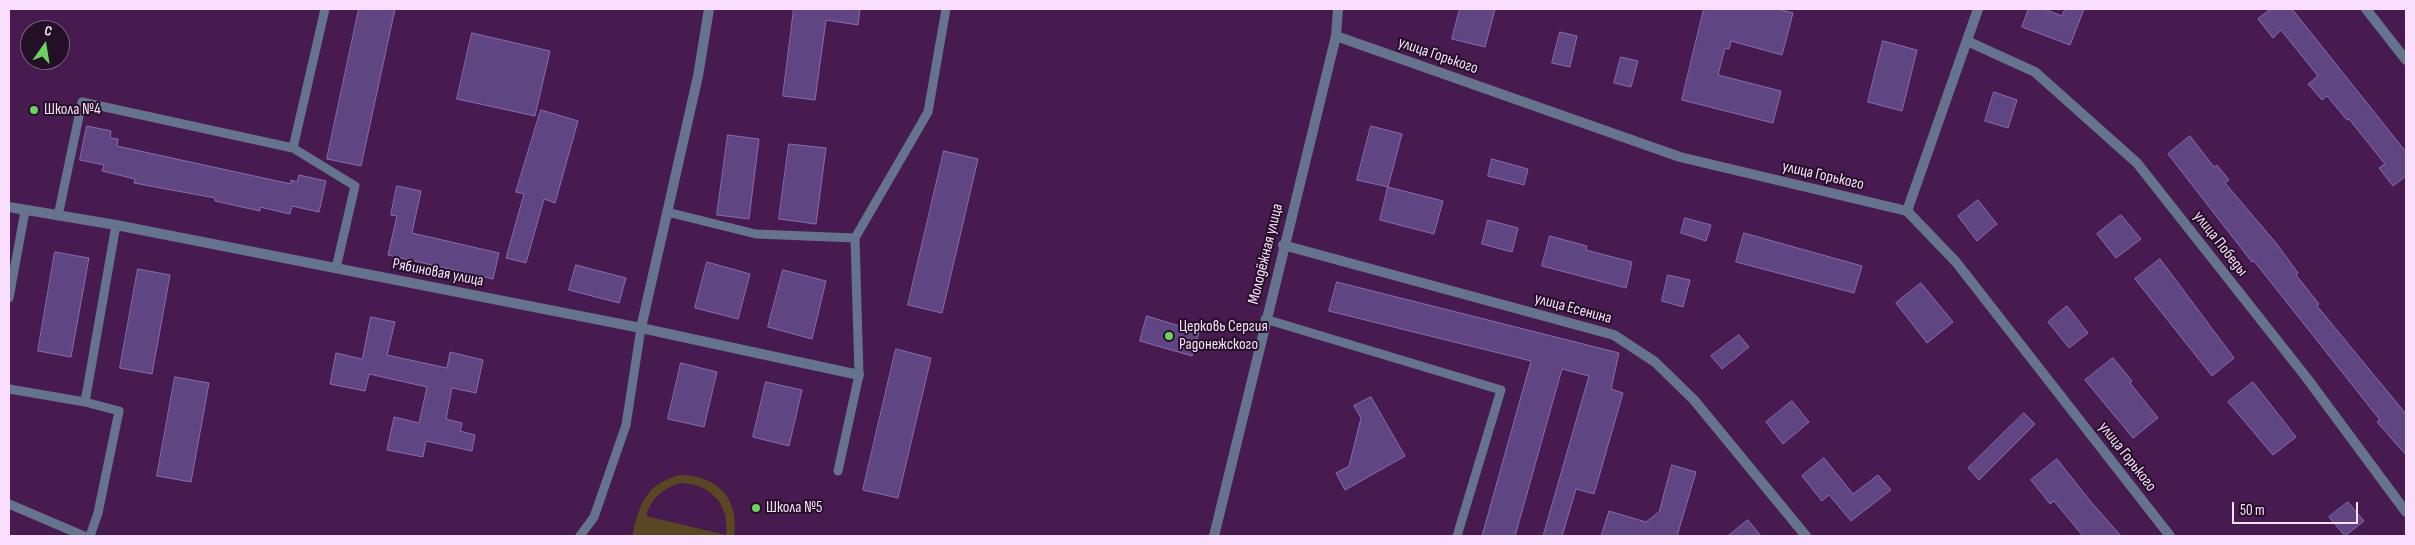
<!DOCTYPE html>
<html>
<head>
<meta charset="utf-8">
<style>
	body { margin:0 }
	#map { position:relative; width:2415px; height:545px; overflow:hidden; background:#471b4f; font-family:"Sofia Sans Condensed",sans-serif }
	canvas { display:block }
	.frame { position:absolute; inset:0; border:10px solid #f9defd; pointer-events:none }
	.north { position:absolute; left:20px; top:20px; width:50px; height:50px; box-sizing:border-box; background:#231026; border:1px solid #79627c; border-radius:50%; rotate:13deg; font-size:14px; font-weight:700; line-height:20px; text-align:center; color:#f9defd }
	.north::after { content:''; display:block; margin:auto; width:18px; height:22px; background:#6cd362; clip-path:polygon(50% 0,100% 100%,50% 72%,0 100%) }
	.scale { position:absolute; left:2232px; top:502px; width:126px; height:22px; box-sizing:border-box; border:2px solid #f9defd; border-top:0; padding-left:6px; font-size:15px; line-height:18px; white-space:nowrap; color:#f9defd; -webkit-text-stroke:4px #231026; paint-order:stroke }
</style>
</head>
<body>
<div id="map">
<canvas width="2415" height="545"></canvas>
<div class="frame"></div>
<div class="north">С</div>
<div class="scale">50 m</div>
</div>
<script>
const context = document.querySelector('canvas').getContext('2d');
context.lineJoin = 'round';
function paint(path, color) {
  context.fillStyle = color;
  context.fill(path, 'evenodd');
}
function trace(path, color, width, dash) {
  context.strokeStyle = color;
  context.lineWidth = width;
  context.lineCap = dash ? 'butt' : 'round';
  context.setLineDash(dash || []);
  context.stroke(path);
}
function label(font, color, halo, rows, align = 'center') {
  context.font = font + ' "Sofia Sans Condensed",sans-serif';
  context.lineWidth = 4;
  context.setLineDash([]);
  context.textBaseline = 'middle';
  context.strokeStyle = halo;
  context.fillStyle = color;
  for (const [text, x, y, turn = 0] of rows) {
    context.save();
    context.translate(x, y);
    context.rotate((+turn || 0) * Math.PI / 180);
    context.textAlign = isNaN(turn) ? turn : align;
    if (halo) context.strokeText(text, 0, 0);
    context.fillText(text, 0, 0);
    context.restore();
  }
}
const green = new Path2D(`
	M 680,475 C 717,475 740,499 734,536 L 632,536 C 640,504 645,484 680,475 ZM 681,483 C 711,484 730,505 726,535 L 646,516 C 651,498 663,488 681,483 Z`);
const building = new Path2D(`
	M 359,9 L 395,9 L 361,166 L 327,159 Z
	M 794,9 L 860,9 L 858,25 L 826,20 L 815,100 L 783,96 Z
	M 1460,9 L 1495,9 L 1485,47 L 1452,39 Z
	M 1704,9 L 1778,9 L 1793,13 L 1782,55 L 1731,41 L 1729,49 L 1725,48 L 1718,75 L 1781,91 L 1773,123 L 1682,100 Z
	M 2029,9 L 2044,9 L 2062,16 L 2065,9 L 2084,9 L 2070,45 L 2022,27 Z
	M 2271,9 L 2292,9 L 2406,152 L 2406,176 L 2393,186 L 2379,168 L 2385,164 L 2349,119 L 2347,120 L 2327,96 L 2322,100 L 2308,84 L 2318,76 L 2281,30 L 2273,38 L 2258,19 Z
	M 1560,32 L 1577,36 L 1570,67 L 1552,63 Z
	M 472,33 L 550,51 L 535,116 L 457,99 Z
	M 1883,41 L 1917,50 L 1902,111 L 1868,102 Z
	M 1621,57 L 1638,61 L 1631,87 L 1614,83 Z
	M 1994,92 L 2017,100 L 2008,128 L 1985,121 Z
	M 541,110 L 578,121 L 555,203 L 544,199 L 526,263 L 506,258 L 524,194 L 516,192 Z
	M 87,126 L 111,131 L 110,138 L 118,139 L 117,146 L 291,184 L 291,180 L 297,182 L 299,175 L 326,181 L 319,212 L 292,206 L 290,214 L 260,207 L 260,211 L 215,201 L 215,198 L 134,183 L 135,179 L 102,171 L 104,165 L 80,160 Z
	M 1371,126 L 1402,134 L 1388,187 L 1357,180 Z
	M 728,135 L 759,139 L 749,219 L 717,215 Z
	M 2190,136 L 2214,167 L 2217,165 L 2229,180 L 2225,183 L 2276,243 L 2298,273 L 2296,275 L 2319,304 L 2317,306 L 2406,414 L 2406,455 L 2377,422 L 2380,420 L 2254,261 L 2252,262 L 2168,154 Z
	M 789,144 L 826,148 L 816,224 L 779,219 Z
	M 944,151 L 978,159 L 942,313 L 908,305 Z
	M 1492,159 L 1528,169 L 1524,185 L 1488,176 Z
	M 397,186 L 421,191 L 412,233 L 499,253 L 493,279 L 388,255 L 397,216 L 391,215 Z
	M 1388,187 L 1443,201 L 1434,234 L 1380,220 Z
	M 1978,200 L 1997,224 L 1977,241 L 1958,216 Z
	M 2121,215 L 2141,239 L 2116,258 L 2097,234 Z
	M 1685,218 L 1711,225 L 1706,241 L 1681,233 Z
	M 1488,220 L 1518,228 L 1512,252 L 1482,244 Z
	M 1744,233 L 1862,266 L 1854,293 L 1736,262 Z
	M 1550,236 L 1587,246 L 1586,250 L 1632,262 L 1626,288 L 1542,266 Z
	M 55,252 L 89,258 L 71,357 L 38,351 Z
	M 2160,259 L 2234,358 L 2212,376 L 2135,279 Z
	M 707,262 L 750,274 L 738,319 L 695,308 Z
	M 576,265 L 626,278 L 619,303 L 569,290 Z
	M 138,269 L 170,275 L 152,374 L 120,368 Z
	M 783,270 L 826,281 L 812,339 L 768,327 Z
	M 1668,275 L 1690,280 L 1683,307 L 1662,301 Z
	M 1337,282 L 1619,353 L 1611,389 L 1623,393 L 1594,494 L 1576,489 L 1562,536 L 1543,536 L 1589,376 L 1562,369 L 1515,536 L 1482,536 L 1531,361 L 1329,311 Z
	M 1921,283 L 1953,322 L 1927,343 L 1896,303 Z
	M 2067,306 L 2088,333 L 2069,348 L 2048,322 Z
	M 1147,316 L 1199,332 L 1192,356 L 1140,341 Z
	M 371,317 L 395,322 L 387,355 L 447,368 L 450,352 L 483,360 L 476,393 L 452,388 L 446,419 L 462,423 L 460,431 L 475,435 L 472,451 L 426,441 L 423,457 L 387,450 L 394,417 L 419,423 L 427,387 L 369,374 L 365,391 L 330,384 L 336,353 L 362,359 Z
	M 1739,335 L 1749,347 L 1722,369 L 1711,356 Z
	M 896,349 L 931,358 L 898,498 L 863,490 Z
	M 2113,358 L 2132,381 L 2130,383 L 2158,418 L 2133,438 L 2085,380 Z
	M 681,363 L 717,372 L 704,427 L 668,419 Z
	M 175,377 L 209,383 L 191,482 L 157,476 Z
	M 766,382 L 802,390 L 789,446 L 753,437 Z
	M 2253,382 L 2296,437 L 2273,455 L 2228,402 Z
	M 1371,397 L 1405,456 L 1345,490 L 1336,473 L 1349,466 L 1361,418 L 1354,406 Z
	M 1792,401 L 1809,422 L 1783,444 L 1766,422 Z
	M 2024,413 L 2035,424 L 1979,480 L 1968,468 Z
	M 1824,458 L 1853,494 L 1878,475 L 1891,490 L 1851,521 L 1829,495 L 1822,501 L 1802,476 Z
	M 2057,459 L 2091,502 L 2121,536 L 2083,536 L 2054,501 L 2050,504 L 2031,480 Z
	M 1672,465 L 1696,472 L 1677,536 L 1601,536 L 1609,511 L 1646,522 L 1659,512 Z
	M 2348,502 L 2364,521 L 2345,536 L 2329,517 Z
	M 1748,520 L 1761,536 L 1728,536 Z`);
const lane = new Path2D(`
	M 293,148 L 355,186 L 336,268
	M 667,212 L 756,234 L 855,238
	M 58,216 L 82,102 L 293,148 L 325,9
	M 9,298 L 25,211
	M 1265,319 L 1501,390 L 1457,536
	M 9,389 L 85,402 L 119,411 L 98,513 L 90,536
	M 85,402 L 116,225
	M 838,471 L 859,375 L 855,238 L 928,112 L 946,9
	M 9,504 L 84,536
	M 580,536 L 594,517 L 626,425 L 641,328`);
const street = new Path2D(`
	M 2366,9 L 2406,60
	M 1336,36 L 1680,157 L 1907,211 L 1956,262 L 2170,536
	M 1967,41 L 2035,72 L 2137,163 L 2306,377 L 2406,512
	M 9,207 L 116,225 L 641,328 L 859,375
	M 1907,211 L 1978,9
	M 1283,245 L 1614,335 L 1655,362 L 1694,400 L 1806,536
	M 641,328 L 698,76 L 709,9
	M 1214,536 L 1336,36 L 1338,9`);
const markers = [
	[34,110,5,"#6cd362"],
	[1169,336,5,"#6cd362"],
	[756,508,5,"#6cd362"]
];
const streetNames = [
	["улица Горького",1438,56,19],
	["улица Горького",1823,176,13],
	["улица Победы",2220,244,52],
	["Молодёжная улица",1266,254,-76],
	["Рябиновая улица",438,273,11],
	["улица Есенина",1573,309,15],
	["улица Горького",2127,457,52]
];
const poiNames = [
	["Школа №4",44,110],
	["Церковь Сергия",1179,327],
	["Радонежского",1179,345],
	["Школа №5",766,508]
];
paint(green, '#594622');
paint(building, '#5f4683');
trace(building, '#866dad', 1);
trace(lane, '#66738c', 9);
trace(street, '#66738c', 10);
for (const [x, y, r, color] of markers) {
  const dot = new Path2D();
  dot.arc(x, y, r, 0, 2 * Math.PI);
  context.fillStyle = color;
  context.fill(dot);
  trace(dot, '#231026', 2);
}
label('16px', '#f9defd', '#231026', streetNames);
label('16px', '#f9defd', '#231026', poiNames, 'left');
</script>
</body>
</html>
